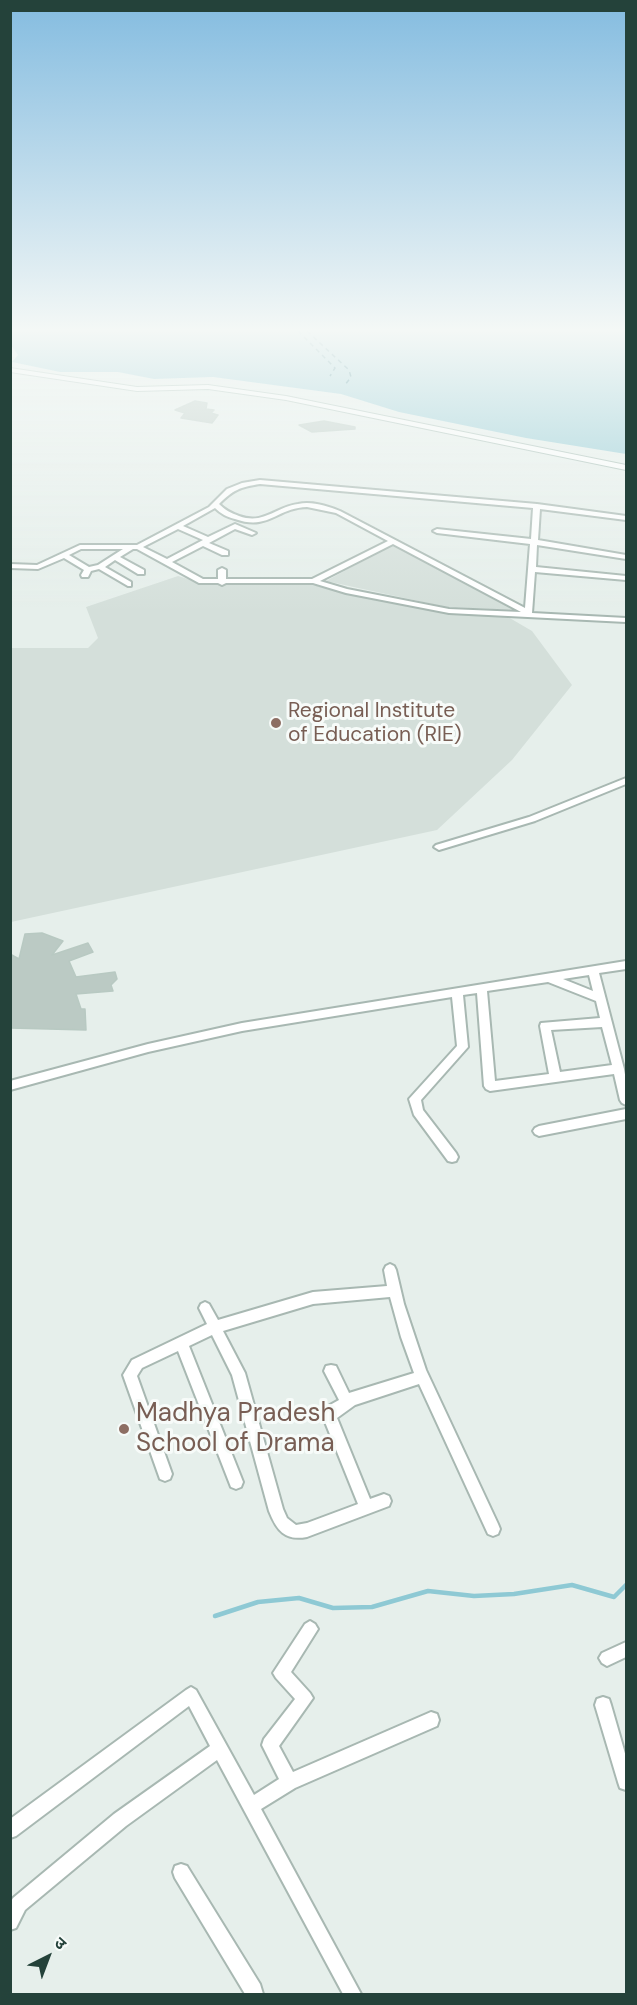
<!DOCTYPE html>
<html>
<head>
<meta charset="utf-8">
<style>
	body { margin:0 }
	#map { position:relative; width:637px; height:2005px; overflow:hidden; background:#e6efeb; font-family:"DM Sans","Noto Sans Devanagari",sans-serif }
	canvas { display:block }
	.frame { position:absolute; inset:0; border:12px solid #24423a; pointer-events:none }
	.north { position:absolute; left:18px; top:1927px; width:60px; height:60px; -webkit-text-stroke:4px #f7fbf9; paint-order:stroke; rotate:42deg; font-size:16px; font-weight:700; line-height:24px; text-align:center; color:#24423a }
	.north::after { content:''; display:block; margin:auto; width:21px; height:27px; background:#24423a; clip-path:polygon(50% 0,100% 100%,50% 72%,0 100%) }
</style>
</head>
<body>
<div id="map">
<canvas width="637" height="2005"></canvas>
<div class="frame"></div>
<div class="north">उ</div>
</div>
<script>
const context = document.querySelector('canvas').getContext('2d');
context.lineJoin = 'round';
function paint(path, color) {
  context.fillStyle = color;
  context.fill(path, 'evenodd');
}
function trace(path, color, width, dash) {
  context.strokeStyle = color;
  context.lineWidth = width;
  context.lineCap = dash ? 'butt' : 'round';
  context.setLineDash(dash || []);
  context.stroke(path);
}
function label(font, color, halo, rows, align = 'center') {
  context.font = font + ' "DM Sans",sans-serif';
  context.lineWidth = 6;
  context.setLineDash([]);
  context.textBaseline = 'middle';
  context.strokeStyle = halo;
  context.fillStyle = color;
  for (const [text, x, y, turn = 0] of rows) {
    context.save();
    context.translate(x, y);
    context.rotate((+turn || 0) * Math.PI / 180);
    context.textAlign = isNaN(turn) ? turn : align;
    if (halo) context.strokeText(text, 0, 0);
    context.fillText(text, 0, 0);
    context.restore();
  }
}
const built = new Path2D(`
	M 392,545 L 513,607 L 515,610 L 446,607 L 326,581 Z
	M 178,576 L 208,585 L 312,585 L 455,614 L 508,617 L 532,631 L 572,685 L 512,760 L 437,830 L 11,922 L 10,648 L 88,648 L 98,638 L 86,607 Z`);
const water = new Path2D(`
	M 11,331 L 626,331 L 626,454 L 526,438 L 399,412 L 341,394 L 213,377 L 154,379 L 118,372 L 60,372 L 12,362 L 18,355 L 11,345 Z`);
const stream = new Path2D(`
	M 215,1616 L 258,1602 L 299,1598 L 333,1608 L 372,1607 L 428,1591 L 474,1596 L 514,1594 L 572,1585 L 614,1597 L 626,1585`);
const ferry = new Path2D(`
	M 298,331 L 335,368 L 330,376
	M 307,331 L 349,370 L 351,377 L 345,385`);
const building = new Path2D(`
	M 195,401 L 207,403 L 206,409 L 214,410 L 211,413 L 218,415 L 212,423 L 181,418 L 185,413 L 175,410 Z
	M 324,421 L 355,427 L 355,429 L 312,432 L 299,425 Z
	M 42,933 L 63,941 L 52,955 L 88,943 L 93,952 L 69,961 L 76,977 L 115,972 L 117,979 L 111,985 L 113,991 L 76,994 L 81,1009 L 85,1009 L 86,1030 L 10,1028 L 10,954 L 19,959 L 25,934 Z`);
const street = new Path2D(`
	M 260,480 L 537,504 L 626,516 L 626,520 L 540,509 L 538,540 L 626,555 L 626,559 L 537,545 L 536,567 L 626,576 L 626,580 L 535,572 L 532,613 L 626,618 L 626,622 L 449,613 L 346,593 L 313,583 L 226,583 L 222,585 L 218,583 L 199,583 L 137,549 L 133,549 L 120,557 L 144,570 L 144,574 L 138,574 L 115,560 L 105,567 L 131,582 L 131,586 L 128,586 L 99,569 L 91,571 L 88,577 L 82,577 L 81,575 L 84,570 L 64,558 L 38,569 L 10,568 L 10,564 L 37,565 L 80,545 L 137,545 L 209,507 L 227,489 L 242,483 ZM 260,484 L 533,508 L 531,539 L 437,529 L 433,531 L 437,533 L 530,544 L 525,608 L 340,511 C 327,506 312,501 298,504 C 275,507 264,525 239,516 C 231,513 225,510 219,504 C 233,490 240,487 260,484 ZM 307,507 L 336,513 L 388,541 L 312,579 L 226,579 L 226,570 L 222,568 L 218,570 L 218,579 L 203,579 L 172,562 L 203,546 L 222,555 L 228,555 L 228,551 L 209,543 L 235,529 L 252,535 L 256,533 L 235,524 L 208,537 L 183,526 L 215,508 C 221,514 227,517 235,519 C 269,531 276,508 307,507 ZM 178,529 L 203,540 L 167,559 L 143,547 ZM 393,544 L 521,612 L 449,609 L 347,589 L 320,581 ZM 81,549 L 123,549 L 98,565 L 89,567 L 69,555 Z
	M 626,778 L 626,784 L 535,821 L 439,850 L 434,847 L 436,845 L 529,817 Z
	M 626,961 L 626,969 L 599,973 L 624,1069 L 626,1080 L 626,1105 L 622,1103 L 620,1100 L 614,1074 L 490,1091 L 486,1089 L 484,1086 L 477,993 L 463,995 L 468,1047 L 421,1100 L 423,1110 L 456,1153 L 458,1157 L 456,1161 L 452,1162 L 448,1161 L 414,1115 L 409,1099 L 457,1046 L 452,997 L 242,1031 L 148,1052 L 10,1090 L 10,1081 L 148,1044 L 242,1023 ZM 589,975 L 593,991 L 563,979 ZM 548,982 L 596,1001 L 600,1018 L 541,1023 L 540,1026 L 549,1074 L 495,1081 L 487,991 ZM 602,1027 L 612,1065 L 560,1072 L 551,1030 Z
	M 626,1109 L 626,1119 L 539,1136 L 535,1134 L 533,1131 L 535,1128 L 539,1126 Z
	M 390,1264 L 394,1266 L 396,1270 L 404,1304 L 426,1370 L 498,1524 L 500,1529 L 498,1534 L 493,1536 L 488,1534 L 419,1384 L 355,1405 L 337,1418 L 370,1499 L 384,1494 L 389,1496 L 391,1501 L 389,1506 L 307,1537 C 285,1541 277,1531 269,1511 L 232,1375 L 212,1335 L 189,1346 L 243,1482 L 241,1487 L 236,1489 L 231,1487 L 178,1351 L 142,1368 L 137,1376 L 172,1474 L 170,1479 L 165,1481 L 160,1479 L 123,1375 L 132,1360 L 207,1324 L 199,1308 L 201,1304 L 205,1302 L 209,1304 L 218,1320 L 313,1292 L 387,1286 L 384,1270 L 386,1266 ZM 390,1297 L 401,1337 L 414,1373 L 349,1393 L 336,1366 L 331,1365 L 326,1366 L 324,1371 L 339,1400 L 330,1405 L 323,1417 L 358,1504 L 307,1523 L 296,1525 L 287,1518 L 283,1509 L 245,1373 L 223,1331 L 313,1304 Z
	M 310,1621 L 315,1624 L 318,1629 L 291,1672 L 310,1693 L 313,1698 L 279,1746 L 293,1772 L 431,1712 L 437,1714 L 439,1720 L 437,1726 L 295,1788 L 261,1809 L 361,1994 L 343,1994 L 217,1760 L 126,1826 L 25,1910 L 16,1928 L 10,1930 L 10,1903 L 13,1898 L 114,1814 L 210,1746 L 189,1706 L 16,1836 L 10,1838 L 10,1819 L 186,1690 L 191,1687 L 196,1690 L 254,1795 L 279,1779 L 262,1745 L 264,1739 L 295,1699 L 276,1678 L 273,1673 L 305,1624 Z
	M 626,1642 L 626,1657 L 607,1666 L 602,1663 L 599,1658 L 602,1653 Z
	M 603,1697 L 609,1699 L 611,1705 L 626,1757 L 626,1790 L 620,1788 L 618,1782 L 595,1705 L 597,1699 Z
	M 181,1864 L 187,1866 L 260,1984 L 263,1994 L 245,1994 L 175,1878 L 173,1872 L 175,1866 Z`);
const secondary = new Path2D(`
	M 10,368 L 137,387 L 208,385 L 286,396 L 626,465 L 626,470 L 286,400 L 208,389 L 137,391 L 10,372 Z`);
const markers = [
	[276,723,6,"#8d6e63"],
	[124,1429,6,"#8d6e63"]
];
const educationNames = [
	["Regional Institute",288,711],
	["of Education (RIE)",288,735]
];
const nearEducationnames = [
	["Madhya Pradesh",136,1414],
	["School of Drama",136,1444]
];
paint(built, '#d4dfda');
paint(water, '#8ec9d4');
trace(stream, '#8ec9d4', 4.5);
trace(ferry, '#1c6f80', 1.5, [4.5, 4]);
paint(building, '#bbcac4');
trace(building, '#b8c9c2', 1.5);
trace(street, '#a8b8b2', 4);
trace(secondary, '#a4bbb3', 2);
paint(street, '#fff');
paint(secondary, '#fff');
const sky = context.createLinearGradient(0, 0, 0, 612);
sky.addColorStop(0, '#84bce0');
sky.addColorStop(0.54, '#f4f8f6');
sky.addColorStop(1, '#f4f8f600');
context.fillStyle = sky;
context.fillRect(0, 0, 637, 612);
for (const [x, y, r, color] of markers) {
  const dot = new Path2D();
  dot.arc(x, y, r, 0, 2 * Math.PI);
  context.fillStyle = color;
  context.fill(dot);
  trace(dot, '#f7fbf9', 2);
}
label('21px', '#785e54', '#f7fbf9', educationNames, 'left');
label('26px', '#785e54', '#f7fbf9', nearEducationnames, 'left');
</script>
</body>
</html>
